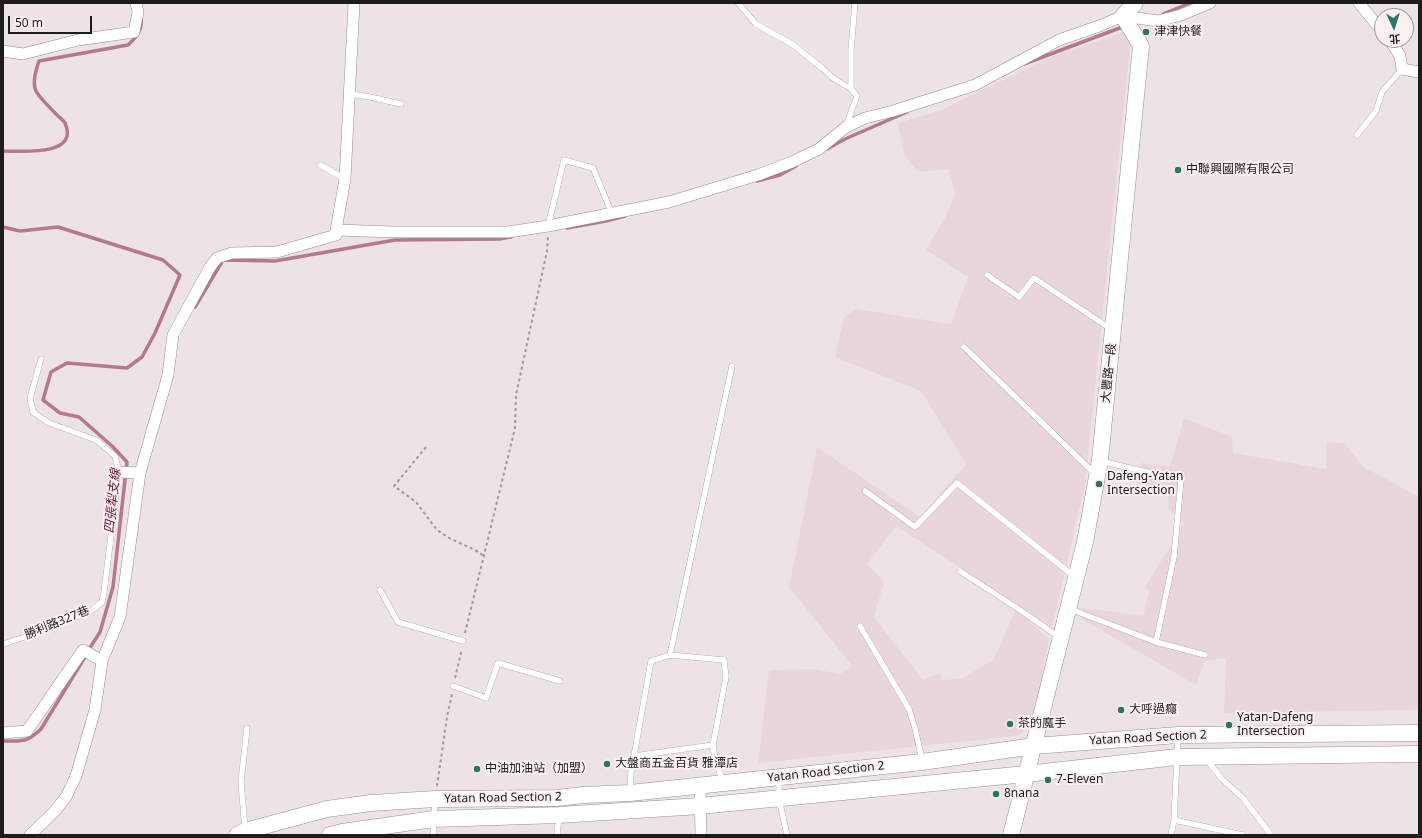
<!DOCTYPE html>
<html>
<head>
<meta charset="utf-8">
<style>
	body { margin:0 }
	#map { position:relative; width:1422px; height:838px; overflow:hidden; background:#ede3e5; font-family:"Noto Sans","Noto Sans TC",sans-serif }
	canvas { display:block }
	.frame { position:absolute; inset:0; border:4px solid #1e1b1c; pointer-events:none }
	.north { position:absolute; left:1374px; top:8px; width:40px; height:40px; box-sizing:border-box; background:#faf0f2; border:1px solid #a29b9c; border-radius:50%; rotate:176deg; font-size:11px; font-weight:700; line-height:16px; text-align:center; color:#1e1b1c }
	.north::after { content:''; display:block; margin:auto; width:14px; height:18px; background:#2d7368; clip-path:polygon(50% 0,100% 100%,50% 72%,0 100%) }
	.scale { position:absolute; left:8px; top:16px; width:84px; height:18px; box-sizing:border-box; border:2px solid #1e1b1c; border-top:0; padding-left:5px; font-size:12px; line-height:14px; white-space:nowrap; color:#1e1b1c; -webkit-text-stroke:3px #faf0f2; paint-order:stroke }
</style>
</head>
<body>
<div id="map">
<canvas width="1422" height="838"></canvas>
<div class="frame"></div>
<div class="north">北</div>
<div class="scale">50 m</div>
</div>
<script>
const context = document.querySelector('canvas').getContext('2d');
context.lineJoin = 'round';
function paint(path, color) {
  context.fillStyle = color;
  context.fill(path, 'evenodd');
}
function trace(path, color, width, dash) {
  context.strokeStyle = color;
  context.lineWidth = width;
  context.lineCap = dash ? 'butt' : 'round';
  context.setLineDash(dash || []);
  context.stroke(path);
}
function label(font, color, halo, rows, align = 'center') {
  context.font = font + ' "Noto Sans","Noto Sans TC",sans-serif';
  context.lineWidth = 4;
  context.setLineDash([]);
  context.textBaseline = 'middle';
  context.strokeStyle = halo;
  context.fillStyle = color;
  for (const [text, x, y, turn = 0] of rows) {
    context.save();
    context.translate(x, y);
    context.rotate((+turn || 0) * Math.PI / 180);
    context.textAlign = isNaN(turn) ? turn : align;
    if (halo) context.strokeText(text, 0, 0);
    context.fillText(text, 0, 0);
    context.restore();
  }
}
const built = new Path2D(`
	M 1124,32 L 1131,39 L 1085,485 L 1052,628 L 896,526 L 867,564 L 884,582 L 874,617 L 923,680 L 940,673 L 942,680 L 961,679 L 994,659 L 1016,609 L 1049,639 L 1034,724 L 1030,728 L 1017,736 L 758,763 L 769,670 L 813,669 L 840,674 L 852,666 L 789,587 L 817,447 L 920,517 L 966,464 L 921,391 L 835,357 L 844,317 L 856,309 L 951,324 L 968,277 L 926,250 L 944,220 L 955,194 L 949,169 L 918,172 L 904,155 L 898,123 L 939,111 L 1050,57 Z
	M 1184,418 L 1232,437 L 1233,453 L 1326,469 L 1327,442 L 1344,443 L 1364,467 L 1419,497 L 1419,710 L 1224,713 L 1226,658 L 1205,661 L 1196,685 L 1075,615 L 1077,607 L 1143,616 L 1149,592 L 1145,587 L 1185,522 L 1169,510 L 1168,493 L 1137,484 L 1142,463 L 1170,467 Z`);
const stream = new Path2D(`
	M 1163,14 L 1190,3
	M 1024,64 L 1125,26
	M 827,149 L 845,139 L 907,112
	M 3,151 C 20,151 80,157 65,123 C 63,120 60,118 58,116 C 53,111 39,97 36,91 C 32,82 36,70 39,61 L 128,45 C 137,37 143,29 141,17
	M 757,181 L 780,175 L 796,166
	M 3,227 L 20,231 L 58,227 L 163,260 L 180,275 L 155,333 L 142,357 L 127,368 L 67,363 L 51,372 L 43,400 L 60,413 L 79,417 L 112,446 L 127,462 L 113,587 L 100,632 L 88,651
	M 567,228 L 606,221 L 625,216
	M 195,307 L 223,260 L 275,261 L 395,240 L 499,239 L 511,237
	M 3,741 C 21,741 27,743 41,729 L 85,657`);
const path = new Path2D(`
	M 426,447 L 394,486 L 416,502 L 437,530 L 451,539 L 475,550 L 484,556
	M 465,633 L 515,428 L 516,395 L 547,251 L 548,237
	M 455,678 L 462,649
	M 437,786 L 447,717 L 452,694`);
const lane = new Path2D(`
	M 738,3 L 756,24 L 792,44 L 822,68 L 833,78 L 851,89 L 857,96 L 846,126
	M 851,89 L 851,50 L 855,3
	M 350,94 L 370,97 L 401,104
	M 1357,135 L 1376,111 L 1382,92 L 1402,69
	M 320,165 L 345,179
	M 548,226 L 564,160 L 593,168 L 612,214
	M 987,275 L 1019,297 L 1034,278 L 1111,329
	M 964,347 L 1094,473
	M 865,491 L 915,527 L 957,483 L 1075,577
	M 960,571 L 1023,612 L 1060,638
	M 380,590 L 398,622 L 463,641
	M 1070,609 L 1156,642 L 1174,557 L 1181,480 L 1100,461
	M 860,626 L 909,709 L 915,728 L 922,760
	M 1156,642 L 1205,655
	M 3,644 L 43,631 L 91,611 L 102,602 L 104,592 L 119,472 L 115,456 L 96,440 L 49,423 L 33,412 L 30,398 L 41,359
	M 670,655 L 724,660 L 726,677 L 713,745 L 715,759 L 723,782
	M 453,686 L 486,698 L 498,663 L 560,681
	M 634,756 L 713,745
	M 1206,759 L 1222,779 L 1243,798 L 1271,835
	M 779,778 L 779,799 L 787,835
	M 630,792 L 631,772 L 651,661 L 670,655 L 732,366
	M 1174,820 L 1243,835
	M 245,829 L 241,782 L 247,728
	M 433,835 L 435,800
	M 557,835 L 559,816
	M 1171,835 L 1174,820 L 1178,737`);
const street = new Path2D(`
	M 1359,3 L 1382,31
	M 1390,40 L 1400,56 L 1402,69 L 1419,72
	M 3,51 L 23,54 L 78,40 L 134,32 L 138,12 L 136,3
	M 336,230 L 345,179 L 354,3
	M 119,472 L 140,473
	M 3,733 L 27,731 L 83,650 L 102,661
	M 700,787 L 701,835
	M 30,835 L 54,812 L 66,797 L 76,776 L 95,710 L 102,661 L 120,617 L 140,473 L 168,375 L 173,335 L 210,267 L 217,258 L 232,253 L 277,252 L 336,235 L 336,230 L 394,232 L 508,232 L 548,226 L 669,202 L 758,175 L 792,162 L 819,149 L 846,127 L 865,118 L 893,111 L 975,85 L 1059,40 L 1099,26 L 1123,16 L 1158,21 L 1181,15 L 1210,3`);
const secondary = new Path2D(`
	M 237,835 L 245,831 L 327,809 L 371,803 L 435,799 L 557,798 L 583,795 L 630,793 L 922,762 L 1034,746 L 1178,735 L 1419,733
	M 330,835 L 342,832 L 434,819 L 559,815 L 700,806 L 1026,774 L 1177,757 L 1419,754
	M 1011,835 L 1085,542 L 1100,460 L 1141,46 L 1123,16 L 1135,3`);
const markers = [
	[1146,32,4,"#2d7368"],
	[1178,170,4,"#2d7368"],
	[1099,484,4,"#2d7368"],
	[1121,710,4,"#2d7368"],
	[1010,724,4,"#2d7368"],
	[1229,725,4,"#2d7368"],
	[607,764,4,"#2d7368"],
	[477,769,4,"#2d7368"],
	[1048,780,4,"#2d7368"],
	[996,794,4,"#2d7368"]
];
const poiNames = [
	["津津快餐",1154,32],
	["中聯興國際有限公司",1186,170],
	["Dafeng-Yatan",1107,477],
	["Intersection",1107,491],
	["大呼過癮",1129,710],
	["Yatan-Dafeng",1237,718],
	["Intersection",1237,732],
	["茶的魔手",1018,724],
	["大盤商五金百貨 雅潭店",615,764],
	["中油加油站（加盟）",485,769],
	["7-Eleven",1056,780],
	["8nana",1004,794]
];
const streetNames = [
	["大豐路一段",1109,373,-84],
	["勝利路327巷",57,623,-22],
	["Yatan Road Section 2",1148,738,-3],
	["Yatan Road Section 2",826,772,-6],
	["Yatan Road Section 2",503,798,-1]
];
const waterNames = [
	["四張犁支線",113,501,-84]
];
paint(built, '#e9d6db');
trace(stream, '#b6798a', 3.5);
trace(lane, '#978e90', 6);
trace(street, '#978e90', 12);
trace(secondary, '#978e90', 17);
trace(path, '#a0989a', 2, [3, 3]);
trace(lane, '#fff', 5.5);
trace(street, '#fff', 11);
trace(secondary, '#fff', 16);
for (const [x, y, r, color] of markers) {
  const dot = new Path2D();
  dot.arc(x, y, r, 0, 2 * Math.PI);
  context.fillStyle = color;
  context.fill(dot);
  trace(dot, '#faf0f2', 1.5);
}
label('12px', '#1e1b1c', '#faf0f2', poiNames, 'left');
label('12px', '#1e1b1c', '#faf0f2', streetNames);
label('italic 13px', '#691e3a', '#faf0f2', waterNames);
</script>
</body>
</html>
